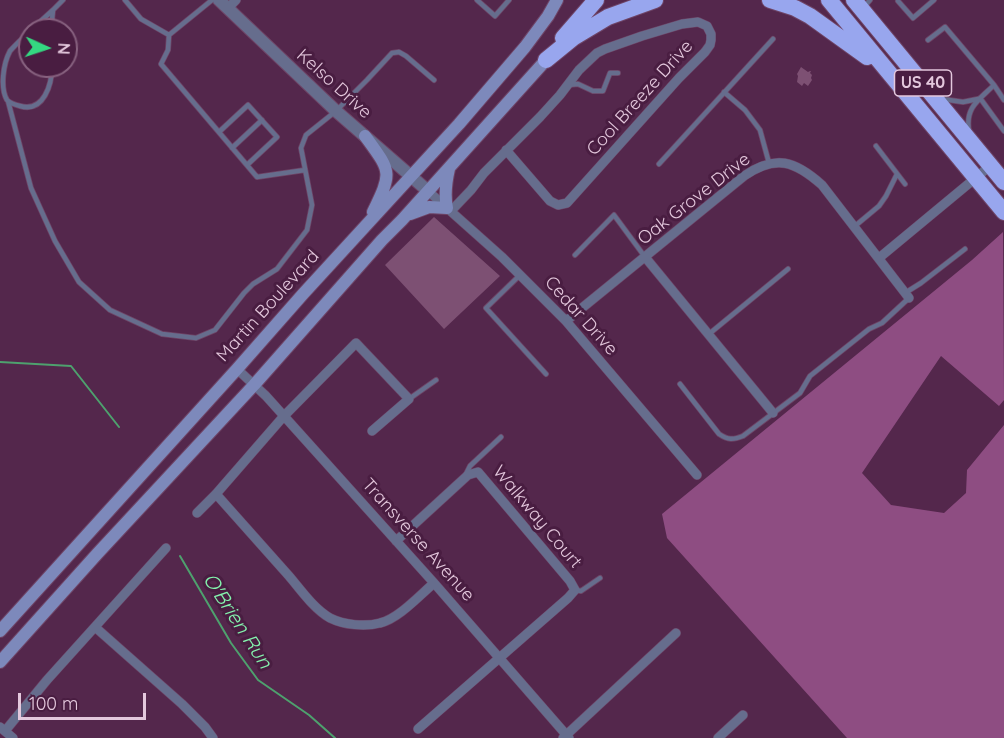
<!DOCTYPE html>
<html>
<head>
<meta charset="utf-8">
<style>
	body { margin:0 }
	#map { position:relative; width:1004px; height:738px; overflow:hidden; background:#54274c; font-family:Quicksand,sans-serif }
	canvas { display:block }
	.north { position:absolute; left:18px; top:18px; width:60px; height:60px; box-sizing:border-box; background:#491d41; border:2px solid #87617f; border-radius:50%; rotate:93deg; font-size:16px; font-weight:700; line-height:24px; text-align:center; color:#e4c8dd }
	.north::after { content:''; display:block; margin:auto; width:21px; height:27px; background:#34d881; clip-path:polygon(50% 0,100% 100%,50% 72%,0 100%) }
	.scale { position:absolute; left:18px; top:693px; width:128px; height:27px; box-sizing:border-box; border:3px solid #e4c8dd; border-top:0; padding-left:8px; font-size:18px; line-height:21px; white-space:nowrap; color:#e4c8dd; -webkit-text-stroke:4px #491d41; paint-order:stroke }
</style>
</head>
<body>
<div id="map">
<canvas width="1004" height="738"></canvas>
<div class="north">N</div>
<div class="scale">100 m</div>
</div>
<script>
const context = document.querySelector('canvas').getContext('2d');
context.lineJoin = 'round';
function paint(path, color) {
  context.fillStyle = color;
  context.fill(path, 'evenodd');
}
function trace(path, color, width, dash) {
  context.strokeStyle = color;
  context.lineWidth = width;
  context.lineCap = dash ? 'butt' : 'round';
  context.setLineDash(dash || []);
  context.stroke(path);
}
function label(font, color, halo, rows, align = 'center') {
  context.font = font + ' Quicksand,sans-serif';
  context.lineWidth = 6;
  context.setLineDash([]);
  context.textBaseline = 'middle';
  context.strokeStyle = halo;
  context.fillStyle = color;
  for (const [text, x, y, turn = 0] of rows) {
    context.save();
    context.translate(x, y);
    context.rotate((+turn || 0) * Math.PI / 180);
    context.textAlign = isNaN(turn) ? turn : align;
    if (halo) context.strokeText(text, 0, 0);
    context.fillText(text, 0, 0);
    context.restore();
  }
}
const green = new Path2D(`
	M 801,67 L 808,72 L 810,71 L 811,71 L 810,73 L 812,75 L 811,78 L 812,80 L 808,86 L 804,83 L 802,86 L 797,82 L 798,76 L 797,74 Z
	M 434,217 L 500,276 L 444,329 L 385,265 Z`);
const forest = new Path2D(`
	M 1003,232 L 1004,400 L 999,406 L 941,356 L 862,473 L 891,505 L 944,513 L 966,493 L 967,470 L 1004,425 L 1004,738 L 847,738 L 667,538 L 662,514 L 972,260 Z`);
const stream = new Path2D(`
	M 0,362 L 71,366 L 119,427
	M 180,556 L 231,643 L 258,680 L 309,715 L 335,738`);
const service = new Path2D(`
	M 125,0 L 141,19 L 169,35 L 212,0
	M 477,0 L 495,16 L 509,0
	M 898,1 L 913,18 L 934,0
	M 864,7 L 870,0
	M 53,10 L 63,0
	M 31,30 L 53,10 L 51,30
	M 30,31 C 23,38 16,44 10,51 C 3,64 0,88 7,100 C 10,103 16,105 20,106 C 44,113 52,84 52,66
	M 169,35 L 168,50 L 161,64 L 257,177 L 305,170
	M 928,40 L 945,27 L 994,85 C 979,100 965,107 969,131
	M 568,85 L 578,84 L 593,91 L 603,91 L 610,73 L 618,73
	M 994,85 L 1004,100
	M 724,92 L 745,110 L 760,130 L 769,163
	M 980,98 L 1004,131
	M 942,99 L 963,102 L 978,99
	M 8,101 L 31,188 L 55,241 L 79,282 L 110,310 L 162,334 L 196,338 L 215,330 L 244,293 L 253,284 L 277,269 L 307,230 L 312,205 L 301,148 L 306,135 L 336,111 L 367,80 L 392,53 L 399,52 L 406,56 L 434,80
	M 219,132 L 248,105 L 277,137 L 247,165
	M 876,146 L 905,184
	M 232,148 L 262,120
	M 659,164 L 773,39
	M 855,226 L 879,206 L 886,196 L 897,174
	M 575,255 L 614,215 L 645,257
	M 519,276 L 486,308 L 546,374
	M 905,293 L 921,283 L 965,249
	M 709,334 L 788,269
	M 680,384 L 719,434 C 728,440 733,440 743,436 L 800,393 L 810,376 L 869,329 L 882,323 L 909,298
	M 409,399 L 436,380
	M 466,474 L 470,466 L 501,437
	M 575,590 L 581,591 L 600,578`);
const minor = new Path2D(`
	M 227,9 L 236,0
	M 428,191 L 502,257 L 566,321 L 697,475
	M 451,211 L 471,190 L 484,173 L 540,117 L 560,95 L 579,70 L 597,53 L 605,49 L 642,36 L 682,24 L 698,22 L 707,26 L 711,34 L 711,40 L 710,45 L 705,52 L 679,78 L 567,203 L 558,205 L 550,201 L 506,150
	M 645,257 L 773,413
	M 879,258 L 990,166
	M 566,321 L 744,176 C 776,154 795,161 822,185 L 909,298
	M 237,369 L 266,396 L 434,583 L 569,738
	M 216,494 C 240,521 264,548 289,576 C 301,590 314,609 330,618 C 344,625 365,627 380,623 C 398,619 419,596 434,583
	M 197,513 L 216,494 L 283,417 L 356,343 L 409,399 L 372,431
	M 396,541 L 468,475 L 478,472 L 570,581 L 575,590 L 568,598 L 418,729
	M 95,627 L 182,704 L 205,727 L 213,738
	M 0,727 L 13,738
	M 5,731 L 47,680 L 166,548
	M 563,738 L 676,633
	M 718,738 L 743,715`);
const tertiary = new Path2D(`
	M 219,0 L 336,111 L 428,191`);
const secondary = new Path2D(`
	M 365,136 C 391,172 393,171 373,212
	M 410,214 L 429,207 L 447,208 C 444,194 446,182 449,169
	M 0,631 L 237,369 L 303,294 L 459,124 L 525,47 L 548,16 L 557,0
	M 0,662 L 97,554 L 254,385 L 382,240 L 402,220 L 546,60`);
const trunk = new Path2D(`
	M 770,0 L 795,8 L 810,16 L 867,57
	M 829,0 L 1004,212
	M 854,0 L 1004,182
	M 563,38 L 596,0
	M 546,60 L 573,38 L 608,17 L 655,0`);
const shields = [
	[923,83,57]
];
const shieldNames = [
	["US 40",923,83]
];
const streetNames = [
	["Kelso Drive",334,84,42],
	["Cool Breeze Drive",640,98,-48],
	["Oak Grove Drive",694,199,-38],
	["Martin Boulevard",268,306,-48],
	["Cedar Drive",581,316,48],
	["Walkway Court",537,517,50],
	["Transverse Avenue",418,540,48]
];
const waterNames = [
	["O'Brien Run",237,621,57]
];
paint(green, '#7d5073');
paint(forest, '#8e4d82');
trace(stream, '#4ea16e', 2);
trace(service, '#6e4466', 6);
trace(minor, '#6e4466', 10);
trace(tertiary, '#6e4466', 14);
trace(secondary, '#6e4466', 14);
trace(trunk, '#6e4466', 18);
trace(service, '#666d8d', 4.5);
trace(minor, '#666d8d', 9);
trace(tertiary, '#666d8d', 12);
trace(secondary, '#7d89bb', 12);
trace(trunk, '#98a6ee', 16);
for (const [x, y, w] of shields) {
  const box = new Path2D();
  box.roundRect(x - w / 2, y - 13, w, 26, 4.5);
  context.fillStyle = '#491d41';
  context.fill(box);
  trace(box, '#e4c8dd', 1.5);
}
label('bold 16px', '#e4c8dd', null, shieldNames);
label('18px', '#e4c8dd', '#491d41', streetNames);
label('italic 20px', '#85f4ae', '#491d41', waterNames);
</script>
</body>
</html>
